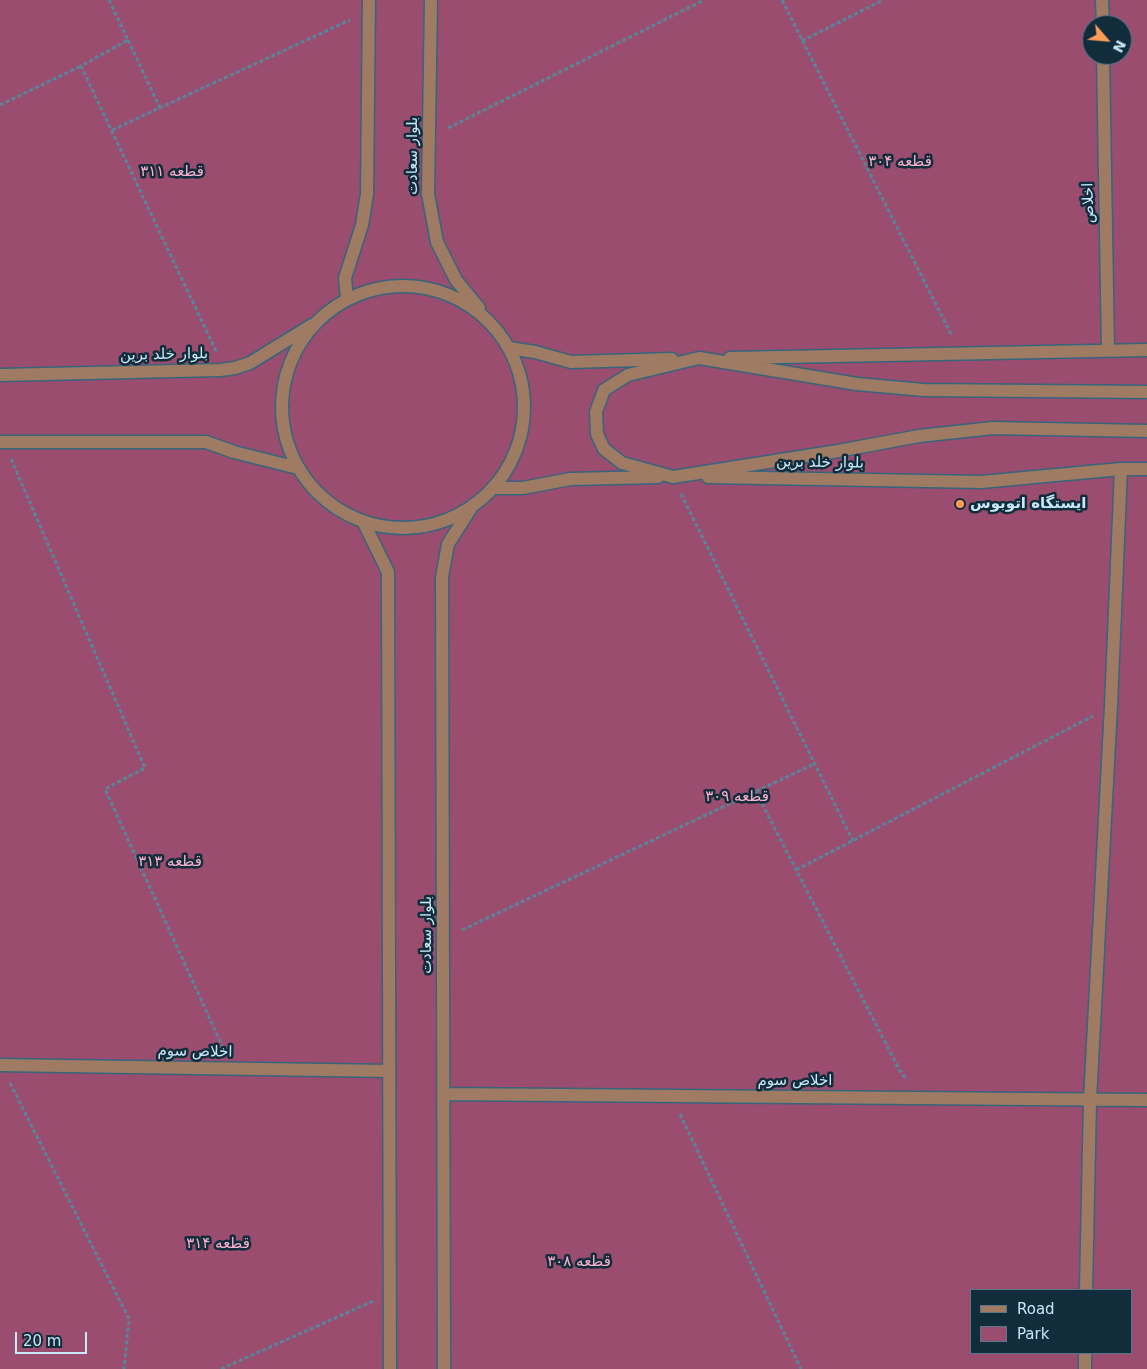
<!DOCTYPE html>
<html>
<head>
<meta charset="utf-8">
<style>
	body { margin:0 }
	#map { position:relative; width:1147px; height:1369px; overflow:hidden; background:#164860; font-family:"DejaVu Sans",sans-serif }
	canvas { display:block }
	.legend { position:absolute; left:970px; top:1289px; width:162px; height:65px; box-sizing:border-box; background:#112c3a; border:1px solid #5a7787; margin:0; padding:6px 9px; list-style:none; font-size:15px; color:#c8e8fa }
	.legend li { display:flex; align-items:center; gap:10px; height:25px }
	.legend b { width:25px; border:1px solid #5a7787 }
	.north { position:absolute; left:1082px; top:15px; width:50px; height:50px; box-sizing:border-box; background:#112c3a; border:1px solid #5a7787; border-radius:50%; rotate:117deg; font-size:14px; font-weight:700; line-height:20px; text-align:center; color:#c8e8fa }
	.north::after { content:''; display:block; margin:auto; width:18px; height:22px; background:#fe9c57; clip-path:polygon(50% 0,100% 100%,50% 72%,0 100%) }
	.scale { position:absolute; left:15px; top:1332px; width:72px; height:22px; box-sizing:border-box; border:2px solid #c8e8fa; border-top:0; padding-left:6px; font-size:15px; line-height:18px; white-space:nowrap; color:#c8e8fa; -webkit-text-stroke:4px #112c3a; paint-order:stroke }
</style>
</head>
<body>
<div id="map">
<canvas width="1147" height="1369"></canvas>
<ul class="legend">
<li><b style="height:6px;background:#9f7b64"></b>Road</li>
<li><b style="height:14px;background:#9a4d6f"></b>Park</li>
</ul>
<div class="north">N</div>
<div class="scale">20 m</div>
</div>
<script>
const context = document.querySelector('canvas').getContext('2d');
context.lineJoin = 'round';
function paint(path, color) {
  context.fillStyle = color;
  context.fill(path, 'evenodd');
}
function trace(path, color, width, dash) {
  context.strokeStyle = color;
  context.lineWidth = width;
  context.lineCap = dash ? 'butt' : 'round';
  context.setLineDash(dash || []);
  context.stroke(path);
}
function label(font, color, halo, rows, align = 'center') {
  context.font = font + ' "DejaVu Sans",Cairo,sans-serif';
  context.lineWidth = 5;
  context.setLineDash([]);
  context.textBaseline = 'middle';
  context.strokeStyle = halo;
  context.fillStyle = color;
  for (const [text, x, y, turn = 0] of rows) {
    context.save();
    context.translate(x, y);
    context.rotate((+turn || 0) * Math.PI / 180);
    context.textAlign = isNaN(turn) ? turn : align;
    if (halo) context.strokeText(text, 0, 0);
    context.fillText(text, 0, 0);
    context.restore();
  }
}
const green = new Path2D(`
	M 0,0 L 1147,0 L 1147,1369 L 0,1369 ZM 1092,25 L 1122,25 L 1122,55 L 1092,55 ZM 971,1290 L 1131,1290 L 1131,1353 L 971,1353 Z`);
const path = new Path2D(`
	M 109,0 L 128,40 L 81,66 L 217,353
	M 782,0 L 952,336
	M 128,40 L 160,108
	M 802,41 L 883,0
	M 0,105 L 81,66
	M 448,128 L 704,0
	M 112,130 L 350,20
	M 11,459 L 145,768 L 105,789 L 224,1050
	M 681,494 L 853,841
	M 756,792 L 900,1071 L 907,1080
	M 796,870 L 1093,716
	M 462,930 L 814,764
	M 10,1083 L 129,1319 L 124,1369
	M 680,1114 L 801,1369
	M 221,1369 L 373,1301`);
const minor = new Path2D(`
	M 431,0 L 428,194 L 437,242 L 456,280 L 479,308
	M 1102,0 L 1103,25
	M 1103,55 L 1108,350
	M282 407a121 121 0 1 1 242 0a121 121 0 1 1-242 0Z
	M 347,299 L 345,278 L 362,225 L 367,194 L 369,0
	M 509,348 L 535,352 L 571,362 L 672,359
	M 730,358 L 1147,350
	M 0,375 L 220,370 L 235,368 L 250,363 L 312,325
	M 1147,392 L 924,390 L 857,384 L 699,358 L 628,375 L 604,390 L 596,412 L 597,434 L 604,449 L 622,463 L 673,477 L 838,451 L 919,436 L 993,428 L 1147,431
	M 0,442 L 206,442 L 234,452 L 298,468
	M 708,477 L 981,482 L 1121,469 L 1147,469
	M 493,488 L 523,488 L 570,479 L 658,477
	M 363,521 L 388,572 L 390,1369
	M 0,1065 L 389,1071
	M 443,1094 L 1147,1100
	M 1086,1290 L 1090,1100 L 1111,706 L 1121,469
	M 444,1369 L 442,577 L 448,544 L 471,508
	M 1085,1369 L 1085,1353`);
const markers = [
	[960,504,5,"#fe9c57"]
];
const streetNames = [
	["بلوار سعادت",413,156,-90],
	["اخلاص",1089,203,-91],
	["بلوار خلد برین",164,355,-1],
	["بلوار خلد برین",820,463,1],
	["بلوار سعادت",427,935,-90],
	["اخلاص سوم",195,1052,1],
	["اخلاص سوم",795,1081]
];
const parkNames = [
	["قطعه ۳۰۴",900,162],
	["قطعه ۳۱۱",172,172],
	["قطعه ۳۰۹",737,797],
	["قطعه ۳۱۳",170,862],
	["قطعه ۳۱۴",218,1244],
	["قطعه ۳۰۸",579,1262]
];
const poiNames = [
	["ایستگاه اتوبوس",970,504]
];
paint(green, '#9a4d6f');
trace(minor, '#36657c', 15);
trace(path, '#59849a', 3, [4, 2.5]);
trace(minor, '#9f7b64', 12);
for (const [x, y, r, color] of markers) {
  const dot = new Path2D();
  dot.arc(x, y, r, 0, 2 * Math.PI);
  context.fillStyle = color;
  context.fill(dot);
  trace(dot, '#112c3a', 2);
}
label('15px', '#c8e8fa', '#112c3a', streetNames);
label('15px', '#fab1ce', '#112c3a', parkNames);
label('bold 15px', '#c8e8fa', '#112c3a', poiNames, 'left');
</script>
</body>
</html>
